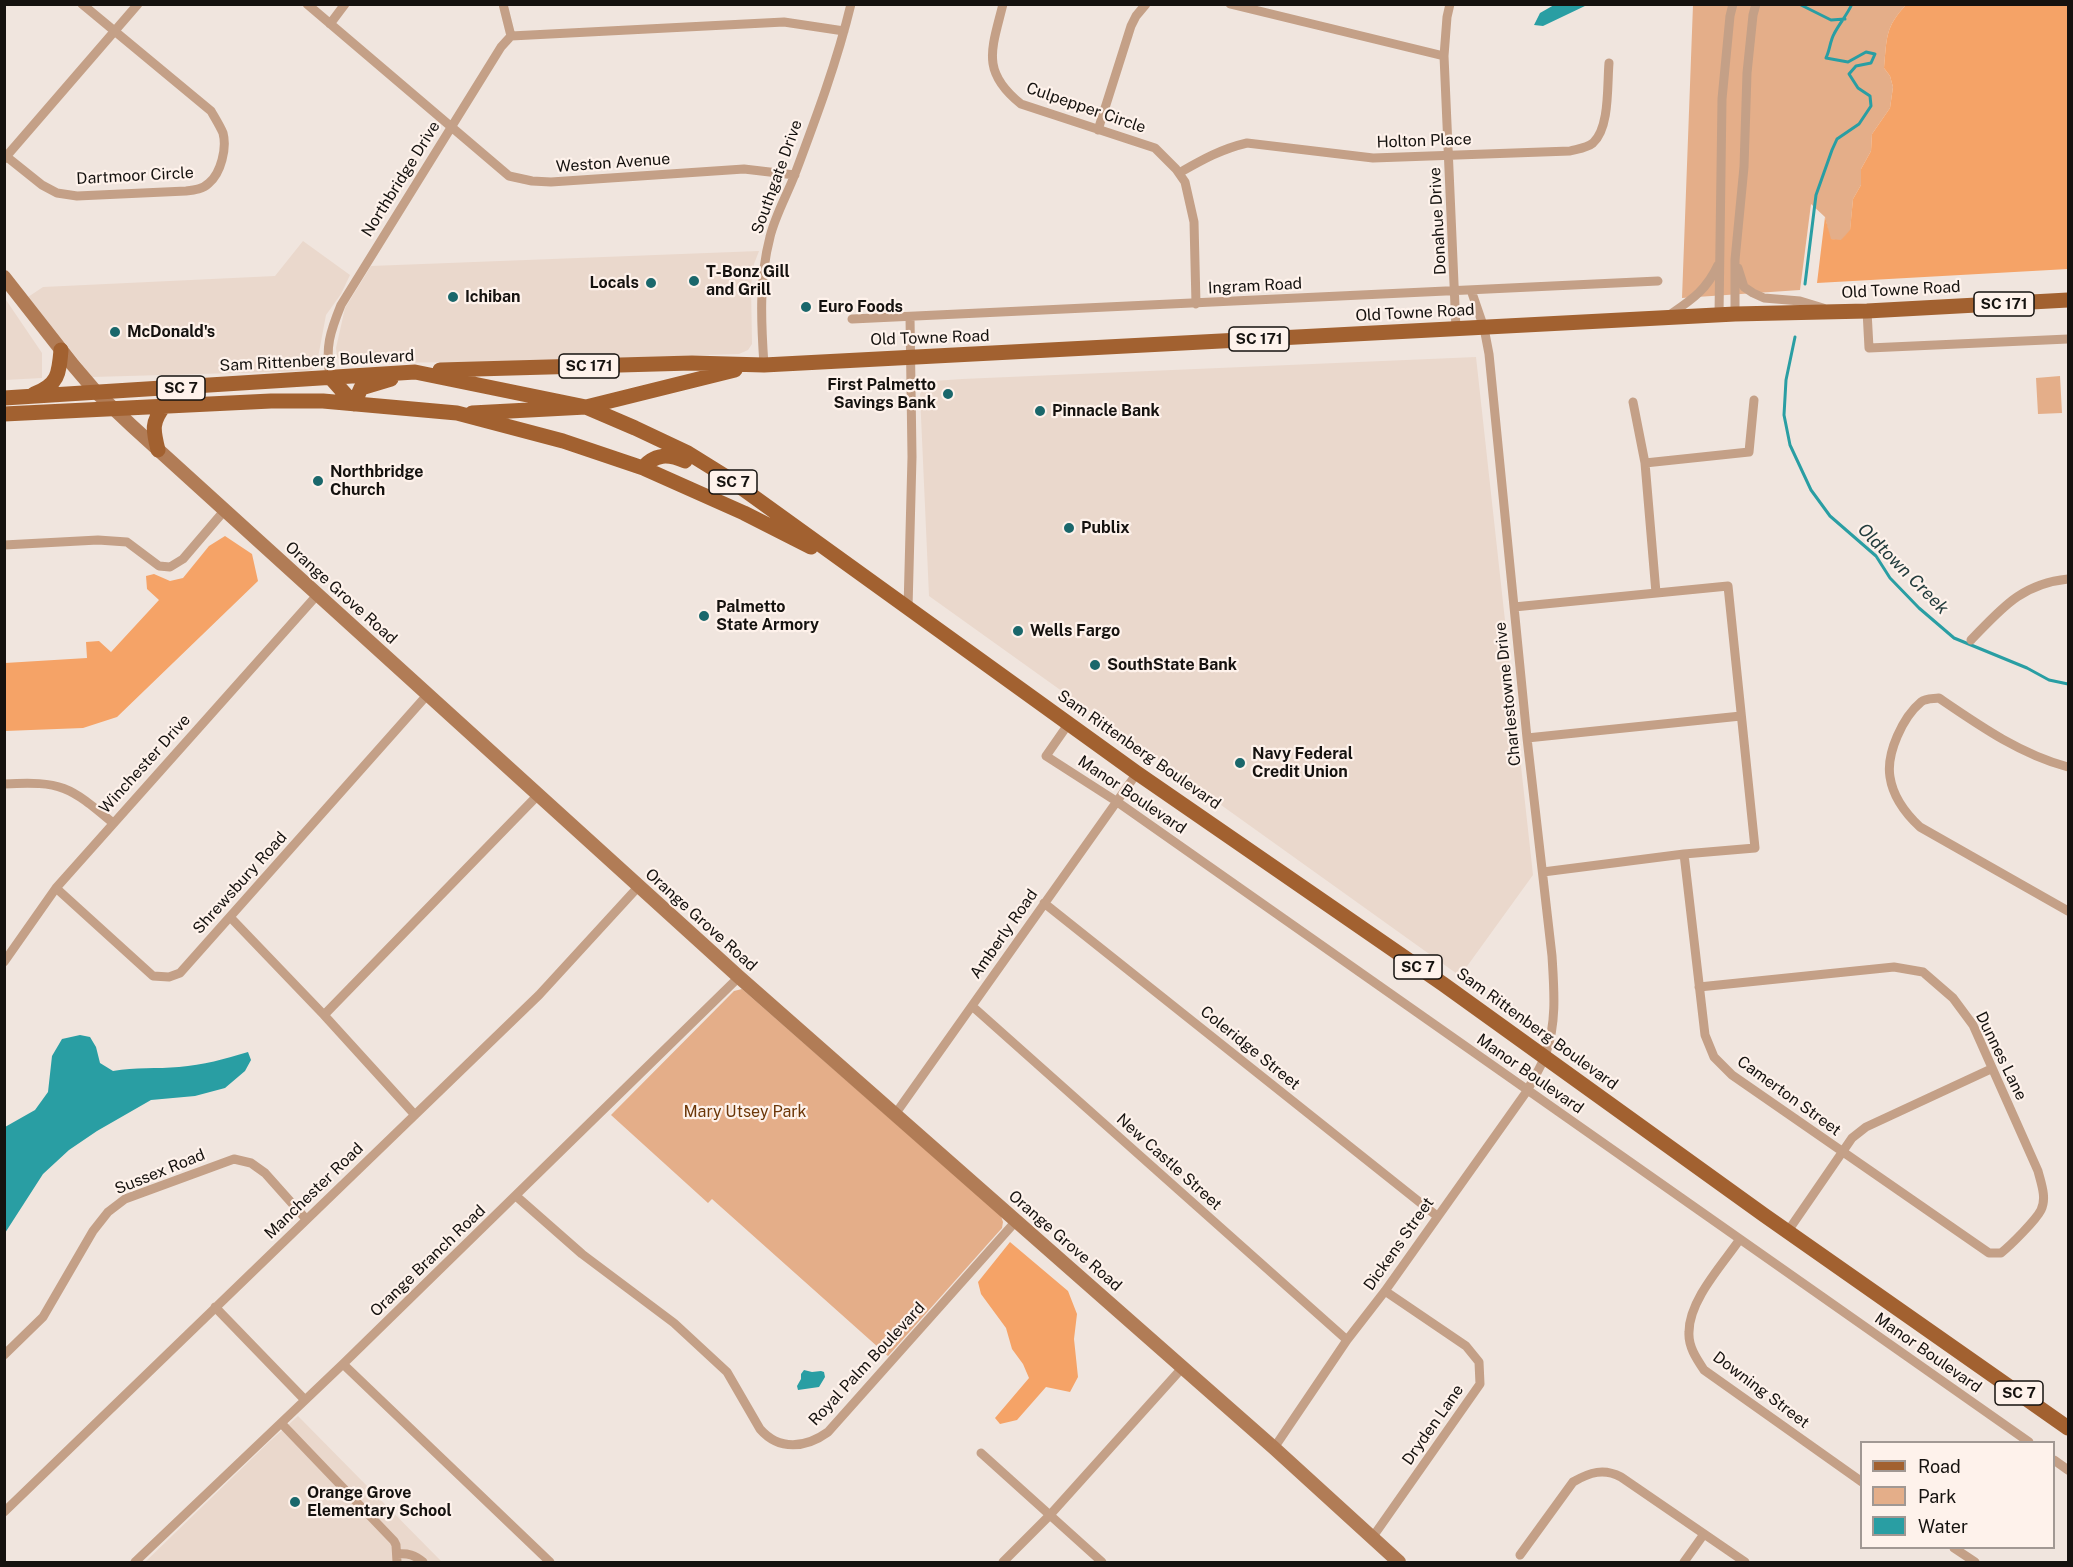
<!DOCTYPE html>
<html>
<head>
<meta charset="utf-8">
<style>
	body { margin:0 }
	#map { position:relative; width:2073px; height:1567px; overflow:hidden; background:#f0e5de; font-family:"Public Sans",sans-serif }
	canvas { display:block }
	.frame { position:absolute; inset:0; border:6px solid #15120f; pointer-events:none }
	.legend { position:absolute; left:1860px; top:1441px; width:195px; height:108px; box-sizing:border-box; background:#fef2eb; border:2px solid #a19893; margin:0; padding:8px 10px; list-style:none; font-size:18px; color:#15120f }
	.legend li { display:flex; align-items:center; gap:12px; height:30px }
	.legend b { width:30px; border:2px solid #a19893 }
</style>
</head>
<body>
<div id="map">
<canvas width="2073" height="1567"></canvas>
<div class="frame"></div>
<ul class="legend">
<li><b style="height:8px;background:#a26130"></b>Road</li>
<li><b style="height:16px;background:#e4ae89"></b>Park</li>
<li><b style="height:16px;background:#299ea3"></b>Water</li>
</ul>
</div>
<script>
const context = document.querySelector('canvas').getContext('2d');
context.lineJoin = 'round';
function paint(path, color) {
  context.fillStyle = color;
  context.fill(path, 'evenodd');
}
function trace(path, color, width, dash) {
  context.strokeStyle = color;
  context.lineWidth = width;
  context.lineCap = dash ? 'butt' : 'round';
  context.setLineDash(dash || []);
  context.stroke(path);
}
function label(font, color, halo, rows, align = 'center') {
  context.font = font + ' "Public Sans",sans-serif';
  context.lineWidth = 4.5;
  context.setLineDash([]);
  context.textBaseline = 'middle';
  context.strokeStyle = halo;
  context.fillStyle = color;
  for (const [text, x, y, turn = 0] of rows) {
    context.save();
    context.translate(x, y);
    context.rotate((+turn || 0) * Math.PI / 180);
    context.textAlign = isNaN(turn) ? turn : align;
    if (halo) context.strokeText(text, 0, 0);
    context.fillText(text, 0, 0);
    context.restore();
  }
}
const built = new Path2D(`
	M 303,241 L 350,275 L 341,294 L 326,315 L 317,363 L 312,370 L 306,371 L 92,377 L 28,297 L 43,287 L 275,276 Z
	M 759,251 L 754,264 L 751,285 L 752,344 L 748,350 L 739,354 L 484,362 L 343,363 L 337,357 L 336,348 L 345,308 L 371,266 Z
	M 4,297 L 42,353 L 42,378 L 5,380 Z
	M 1476,357 L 1533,875 L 1460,976 L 929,596 L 920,394 L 926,385 L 934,381 L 962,379 Z
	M 298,1416 L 442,1562 L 145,1562 L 269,1442 Z`);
const green = new Path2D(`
	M 1693,5 L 1906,5 C 1885,27 1887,38 1884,68 L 1890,76 L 1893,87 L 1890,108 L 1872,134 L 1871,151 L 1861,169 L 1861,185 L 1853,199 L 1850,231 L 1841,241 L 1830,239 L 1825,217 L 1811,204 L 1800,290 L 1682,298 Z
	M 2060,376 L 2062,413 L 2038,414 L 2036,378 Z
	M 742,989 L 1001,1216 L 1003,1222 L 1002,1228 L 888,1356 L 712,1199 L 708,1203 L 611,1115 L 734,991 Z`);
const forest = new Path2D(`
	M 1906,5 L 2068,5 L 2068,269 L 1817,283 L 1825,217 L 1831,239 L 1841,240 L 1850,230 L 1853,199 L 1861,185 L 1861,169 L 1871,151 L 1872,134 L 1890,108 L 1893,87 L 1890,76 L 1884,68 C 1887,38 1885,27 1906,5 Z
	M 225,536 L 252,554 L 258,581 L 117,717 L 83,728 L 5,731 L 5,663 L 87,658 L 86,642 L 99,641 L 111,652 L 159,600 L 147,589 L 146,576 L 154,574 L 170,581 L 183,578 L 209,546 Z
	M 1010,1242 L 1068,1291 L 1077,1314 L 1074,1339 L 1078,1377 L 1070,1392 L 1046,1387 L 1017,1420 L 1000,1424 L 995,1418 L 1029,1378 L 1023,1364 L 1012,1349 L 1006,1328 L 981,1294 L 978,1282 Z`);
const water = new Path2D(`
	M 1554,5 L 1554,4 L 1587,5 L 1543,26 L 1534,25 L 1540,13 Z
	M 80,1035 L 90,1037 L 96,1047 L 100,1063 L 113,1071 C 135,1067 157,1069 179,1067 C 203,1065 225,1059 248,1052 L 251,1060 L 245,1071 L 225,1088 L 195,1096 L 151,1100 L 97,1131 L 69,1150 L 43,1174 L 5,1233 L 5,1127 L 35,1110 L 48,1092 L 52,1056 L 62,1039 Z
	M 804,1370 L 812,1372 L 821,1371 L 824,1372 L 825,1377 L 819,1387 L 798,1390 L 797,1386 L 801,1379 L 801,1374 Z`);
const stream = new Path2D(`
	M 1799,4 L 1831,20 L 1845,19
	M 1805,284 L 1816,195 L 1832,150 L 1837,139 L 1859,124 L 1871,106 L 1870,96 L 1858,88 L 1849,74 L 1856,66 L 1871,63 L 1875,54 L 1866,52 L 1848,62 L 1826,58 C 1830,50 1830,41 1834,34 C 1839,24 1847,15 1852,4
	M 1795,337 L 1786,380 L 1784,415 L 1790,445 L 1811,490 L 1830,516 L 1876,556 L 1890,578 L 1919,608 L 1954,638 L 2027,668 L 2049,680 L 2068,684`);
const street = new Path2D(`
	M 307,4 L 509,176 L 532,181 L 551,182 L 744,169 L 795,175
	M 1003,4 C 992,49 980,71 1021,104 L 1155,148 L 1176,169 L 1185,182 L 1194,222 L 1196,304
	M 1230,4 L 1444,56
	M 1450,4 L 1447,17 L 1444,56 L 1456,329
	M 330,24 L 345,4
	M 511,36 L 784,22 L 844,31
	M 1098,130 L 1131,26 L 1136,16 L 1146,4
	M 7,157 L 42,185 L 57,193 L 77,196 L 186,191 C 195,190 203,189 209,183 C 221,173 227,148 223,133 C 220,126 215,118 211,111 L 82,4
	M 4,159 L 138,4
	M 1179,173 C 1202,160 1221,149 1247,143 L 1373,158 L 1570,151 C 1577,149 1587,148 1593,143 C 1610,128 1607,85 1609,63
	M 1738,268 L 1744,287 L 1753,293 L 1764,298 L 1800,301 L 1823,308
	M 1867,311 L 1869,348 L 2068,339
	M 1735,314 L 1735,260 L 1744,167 L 1747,73 L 1753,15 L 1756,4
	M 1719,315 L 1722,99 L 1730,16 L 1733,4
	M 1668,316 C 1691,300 1706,291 1718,265
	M 852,319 L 1658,281
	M 764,365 C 761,322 759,279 770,237 C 775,216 787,195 795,174 C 816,118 837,62 851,4
	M 330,377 C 325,347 330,332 341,305 L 501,47 L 511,36 L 503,4
	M 1633,402 L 1645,463 L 1656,593
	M 1645,463 L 1749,452 L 1754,400
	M 4,545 L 98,540 L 127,542 L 159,566 L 170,567 L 183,559 L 224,511
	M 1514,607 L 1728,586 L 1755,848 L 1684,854 L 1543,872
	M 908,608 L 912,457 L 910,317
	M 1971,640 C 2002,608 2021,584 2068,579
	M 1069,723 L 1046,756 L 1116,801 L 2029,1442
	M 1527,738 L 1741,716
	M 2068,767 C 2020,754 1980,726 1939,698 C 1933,699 1926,698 1921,702 C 1903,717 1886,753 1890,777 C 1893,797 1906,814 1920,827 L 2068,911
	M 4,784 C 62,781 69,786 113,823
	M 1684,854 L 1705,1035 L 1714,1057 L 1732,1075 L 1989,1253 L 2001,1253 C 2011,1245 2036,1220 2041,1210 C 2047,1198 2041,1183 2038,1171 L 1973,1025 L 1953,998 L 1923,972 L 1894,967 L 1699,987
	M 56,888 L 153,976 L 169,977 L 180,973 L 428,694
	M 1044,903 L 1437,1216
	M 230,917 L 324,1015 L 415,1115
	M 4,962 L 56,888 L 318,594
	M 972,1006 L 1347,1340
	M 324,1015 L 538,795
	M 896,1113 L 1137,773
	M 516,1196 L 582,1254 L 674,1323 L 727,1372 L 760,1429 C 779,1451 806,1448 828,1432 L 1016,1221
	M 1788,1231 L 1852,1138 L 1866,1127 L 1991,1069
	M 1740,1239 C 1723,1264 1689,1300 1689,1332 C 1688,1346 1696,1358 1704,1370 L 1862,1482
	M 215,1307 L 305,1400
	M 4,1355 L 43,1317 L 93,1231 L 108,1212 L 125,1199 L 234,1159 L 251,1163 L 265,1173 L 306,1219
	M 343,1364 L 550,1562
	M 281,1423 L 394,1541 L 396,1545 L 397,1562
	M 1274,1448 L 1347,1340 L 1385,1291 L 1527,1091 C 1533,1079 1542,1066 1546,1053 C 1557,1022 1554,989 1552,956 L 1527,738 L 1489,354 L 1484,328 L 1471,290
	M 981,1453 L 1102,1562
	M 2054,1460 L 2068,1470
	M 4,1512 L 539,995 L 639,886
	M 1372,1538 L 1480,1384 L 1479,1362 L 1466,1346 L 1385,1291
	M 1954,1548 L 1975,1562
	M 397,1554 C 408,1553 415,1555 423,1562
	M 1520,1555 L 1573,1482 C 1590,1472 1604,1468 1621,1477 L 1745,1562
	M 135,1562 L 343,1364 L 739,977
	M 1003,1562 L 1049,1516 L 1183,1367
	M 1684,1562 L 1704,1534`);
const secondary = new Path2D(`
	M 4,277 L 73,365 L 96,392 L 132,426 L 739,977 L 1274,1448 L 1399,1562`);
const primary = new Path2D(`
	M 440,370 L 692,363 L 764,365 L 1735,314 L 1867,311 L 2068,300
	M 330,377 L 354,404 L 361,388 L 391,379
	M 34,394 C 58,385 59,374 61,350
	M 4,398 L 415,372 L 586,407 L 635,428 L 688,453 L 725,476 L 1137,773 L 1443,984 L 1764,1215 L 2068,1428
	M 472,413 L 586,407 L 735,370
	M 4,414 L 271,401 L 323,401 L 457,413 L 563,441 L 643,468 L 744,513 L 811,547
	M 158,450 C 153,430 151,422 165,405
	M 643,468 C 655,453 669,454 685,461`);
const markers = [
	[694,281,6,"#1a676b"],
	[651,283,6,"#1a676b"],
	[453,297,6,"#1a676b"],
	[806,307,6,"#1a676b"],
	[115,332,6,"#1a676b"],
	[948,394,6,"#1a676b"],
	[1040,411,6,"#1a676b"],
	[318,481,6,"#1a676b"],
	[1069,528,6,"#1a676b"],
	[704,616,6,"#1a676b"],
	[1018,631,6,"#1a676b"],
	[1095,665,6,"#1a676b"],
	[1240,763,6,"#1a676b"],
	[295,1502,6,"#1a676b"]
];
const shields = [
	[2004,304,60],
	[1259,339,60],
	[589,366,60],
	[181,388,48],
	[733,482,48],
	[1418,967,48],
	[2019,1393,48]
];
const shieldNames = [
	["SC 171",2004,304],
	["SC 171",1259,339],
	["SC 171",589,366],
	["SC 7",181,388],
	["SC 7",733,482],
	["SC 7",1418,967],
	["SC 7",2019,1393]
];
const streetNames = [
	["Culpepper Circle",1086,108,19],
	["Holton Place",1424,141,-2],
	["Weston Avenue",613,163,-4],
	["Dartmoor Circle",135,176,-3],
	["Southgate Drive",777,177,-70],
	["Northbridge Drive",401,179,-58],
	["Donahue Drive",1438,221,-93],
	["Ingram Road",1255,286,-3],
	["Old Towne Road",1901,290,-3],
	["Old Towne Road",1415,313,-3],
	["Old Towne Road",930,338,-2],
	["Sam Rittenberg Boulevard",317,361,-3],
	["Orange Grove Road",341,593,42],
	["Charlestowne Drive",1508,694,-96],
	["Sam Rittenberg Boulevard",1139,750,35],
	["Winchester Drive",145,764,-48],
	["Manor Boulevard",1132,795,34],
	["Shrewsbury Road",240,883,-48],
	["Orange Grove Road",701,920,42],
	["Amberly Road",1004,934,-55],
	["Sam Rittenberg Boulevard",1537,1029,36],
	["Coleridge Street",1250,1048,39],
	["Dunnes Lane",2001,1056,64],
	["Manor Boulevard",1530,1074,35],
	["Camerton Street",1789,1096,36],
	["New Castle Street",1169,1162,42],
	["Sussex Road",160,1172,-22],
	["Manchester Road",314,1191,-44],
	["Orange Grove Road",1065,1241,41],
	["Dickens Street",1399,1244,-55],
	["Orange Branch Road",428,1261,-44],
	["Manor Boulevard",1928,1353,35],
	["Royal Palm Boulevard",867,1364,-47],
	["Downing Street",1761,1390,37],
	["Dryden Lane",1433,1425,-55]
];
const poiNames = [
	["T-Bonz Gill",706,272],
	["and Grill",706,290],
	["Locals",639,283,"right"],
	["Ichiban",465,297],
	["Euro Foods",818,307],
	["McDonald's",127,332],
	["First Palmetto",936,385,"right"],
	["Savings Bank",936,403,"right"],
	["Pinnacle Bank",1052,411],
	["Northbridge",330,472],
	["Church",330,490],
	["Publix",1081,528],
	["Palmetto",716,607],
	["State Armory",716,625],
	["Wells Fargo",1030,631],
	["SouthState Bank",1107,665],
	["Navy Federal",1252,754],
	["Credit Union",1252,772],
	["Orange Grove",307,1493],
	["Elementary School",307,1511]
];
const parkNames = [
	["Mary Utsey Park",745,1112]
];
const waterNames = [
	["Oldtown Creek",1903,569,45]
];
paint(built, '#ead8cc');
paint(green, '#e4ae89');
paint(forest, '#f5a367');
paint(water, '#299ea3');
trace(stream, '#299ea3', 3);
trace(street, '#c4a087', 9);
trace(secondary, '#b17c56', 14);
trace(primary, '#a26130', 15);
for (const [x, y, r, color] of markers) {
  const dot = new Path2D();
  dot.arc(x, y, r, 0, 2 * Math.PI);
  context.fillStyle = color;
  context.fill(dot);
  trace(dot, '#fef2eb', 2);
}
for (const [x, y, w] of shields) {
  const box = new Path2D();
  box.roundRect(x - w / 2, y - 12, w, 24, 4.5);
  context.fillStyle = '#fef2eb';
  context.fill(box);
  trace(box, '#15120f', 1.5);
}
label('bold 15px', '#15120f', null, shieldNames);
label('16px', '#15120f', '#fef2eb', streetNames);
label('bold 16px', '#15120f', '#fef2eb', poiNames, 'left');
label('16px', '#6c3708', '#fef2eb', parkNames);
label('italic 18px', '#233c3d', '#fef2eb', waterNames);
</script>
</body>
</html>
